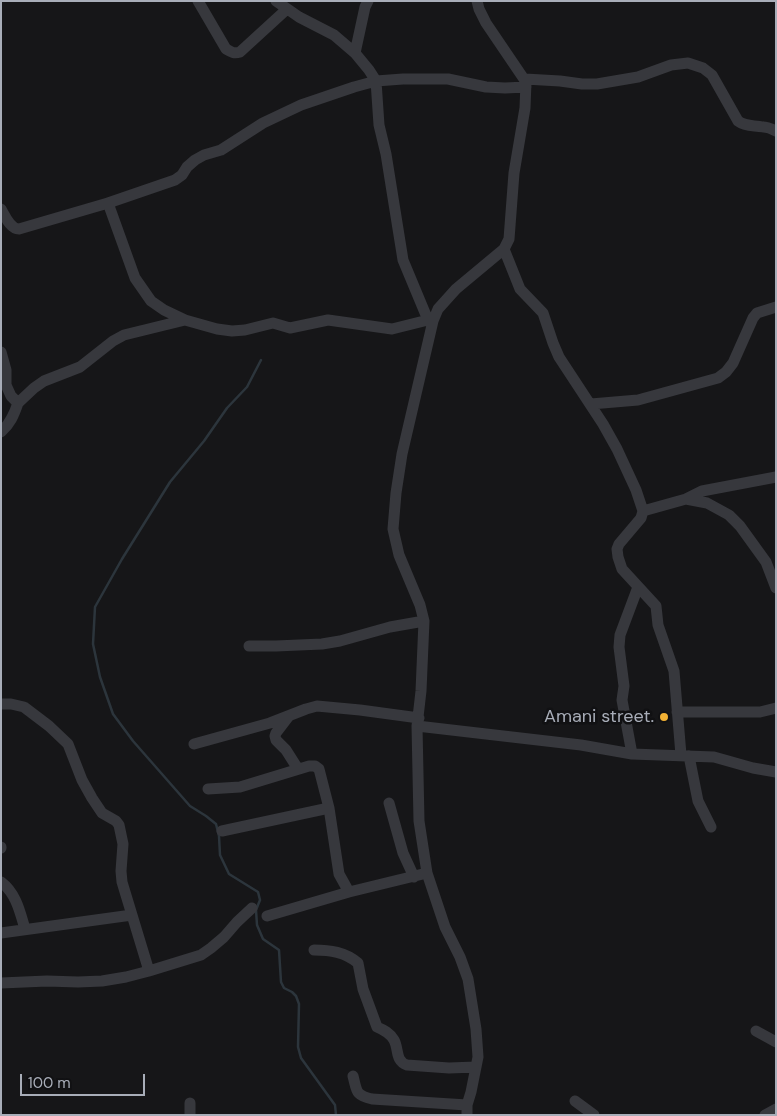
<!DOCTYPE html>
<html>
<head>
<meta charset="utf-8">
<style>
	body { margin:0 }
	#map { position:relative; width:777px; height:1116px; overflow:hidden; background:#161618; font-family:"DM Sans",sans-serif }
	canvas { display:block }
	.frame { position:absolute; inset:0; border:2px solid #a8adb8; pointer-events:none }
	.scale { position:absolute; left:20px; top:1074px; width:125px; height:22px; box-sizing:border-box; border:2px solid #a8adb8; border-top:0; padding-left:6px; font-size:15px; line-height:18px; white-space:nowrap; color:#a8adb8; -webkit-text-stroke:4px #111113; paint-order:stroke }
</style>
</head>
<body>
<div id="map">
<canvas width="777" height="1116"></canvas>
<div class="frame"></div>
<div class="scale">100 m</div>
</div>
<script>
const context = document.querySelector('canvas').getContext('2d');
context.lineJoin = 'round';
function trace(path, color, width, dash) {
  context.strokeStyle = color;
  context.lineWidth = width;
  context.lineCap = dash ? 'butt' : 'round';
  context.setLineDash(dash || []);
  context.stroke(path);
}
function label(font, color, halo, rows, align = 'center') {
  context.font = font + ' "DM Sans",sans-serif';
  context.lineWidth = 5;
  context.setLineDash([]);
  context.textBaseline = 'middle';
  context.strokeStyle = halo;
  context.fillStyle = color;
  for (const [text, x, y, turn = 0] of rows) {
    context.save();
    context.translate(x, y);
    context.rotate((+turn || 0) * Math.PI / 180);
    context.textAlign = isNaN(turn) ? turn : align;
    if (halo) context.strokeText(text, 0, 0);
    context.fillText(text, 0, 0);
    context.restore();
  }
}
const stream = new Path2D(`
	M 261,360 L 247,387 L 227,408 L 204,441 L 170,482 L 122,559 L 95,607 L 93,644 L 100,677 L 113,714 L 133,741 L 190,806 L 206,816 L 216,824 L 219,836 L 220,855 L 229,874 L 258,892 L 260,900 L 256,910 L 257,925 L 263,939 L 279,950 L 281,982 L 284,988 L 292,992 L 296,996 L 299,1004 L 298,1047 L 301,1058 L 335,1105 L 336,1115`);
const minor = new Path2D(`
	M 198,1 L 226,49 C 231,52 234,54 240,52 L 287,9
	M 276,1 L 299,17 L 334,35 L 355,53 L 369,70 L 376,81 L 379,125 L 386,154 L 403,260 L 428,320
	M 355,53 L 365,7 L 368,1
	M 525,79 L 560,81 L 582,84 L 597,84 L 638,77 L 671,65 L 688,63 L 703,68 L 712,75 L 738,121 C 746,127 754,125 763,127 C 767,127 772,129 776,131
	M 108,203 L 135,278 L 151,301 L 164,310 L 185,320 L 217,329 L 232,331 L 245,330 L 273,323 L 290,328 L 328,320 L 392,329 L 428,320 L 433,321
	M 1,209 C 5,216 10,229 19,229 L 108,203 L 175,180 L 182,175 L 187,167 L 195,160 L 204,155 L 221,150 L 263,123 L 301,105 L 354,87 L 376,81 L 403,79 L 448,79 L 486,87 L 505,88 L 526,87
	M 504,249 L 520,289 L 543,313 L 553,343 L 559,357 L 603,424 L 617,449 L 636,490 L 643,511 L 641,518 L 619,544 L 617,549 L 618,557 L 622,569 L 656,606 L 658,625 L 674,671 L 681,755
	M 1,352 L 6,370 L 6,385 L 11,396 L 18,403 C 14,415 10,424 1,432
	M 18,403 L 34,388 L 44,381 L 80,367 L 113,341 L 124,335 L 185,320
	M 591,404 L 638,400 L 718,378 L 726,372 L 733,363 L 753,318 L 757,313 L 776,307
	M 686,499 L 702,491 L 776,477
	M 643,511 L 686,499 L 707,503 L 729,515 L 740,526 L 766,562 L 776,588
	M 249,646 L 276,646 L 322,644 L 340,641 L 390,627 L 424,621
	M 1,704 L 11,704 L 24,707 L 49,726 L 68,744 L 82,780 L 92,798 L 102,813 L 116,821 L 119,825 L 123,844 L 121,871 L 122,882 L 149,971
	M 677,712 L 760,712 L 776,708
	M 289,716 L 276,733 L 275,736 L 276,740 L 286,750 L 298,769
	M 417,726 L 581,745 L 632,754 L 714,757 L 753,768 L 776,772
	M 194,744 L 270,723 L 306,709 L 317,706 L 360,710 L 419,718
	M 632,754 L 622,700 L 624,686 L 619,647 L 620,635 L 638,587
	M 689,756 L 698,801 L 711,827
	M 208,789 L 240,787 L 309,766 L 315,766 L 319,769 L 329,808 L 339,874 L 349,892
	M 389,803 L 403,853 L 414,877
	M 222,831 L 329,808
	M 1,847 L 1,848
	M 1,882 C 16,893 20,912 25,929
	M 267,916 L 349,892 L 427,873
	M 1,933 L 132,915
	M 314,950 C 330,950 345,952 358,963 L 363,989 L 377,1027 C 384,1030 390,1033 394,1040 C 399,1049 395,1061 407,1065 L 449,1068 L 476,1067
	M 1,983 L 47,981 L 78,982 L 102,981 L 126,977 L 149,971 L 201,955 L 211,948 L 224,937 L 237,922 L 252,908
	M 756,1031 L 776,1042
	M 353,1076 C 357,1091 355,1095 372,1099 L 467,1105
	M 575,1101 L 594,1115
	M 190,1103 L 190,1115
	M 467,1115 L 467,1105 L 471,1092 L 478,1057 L 476,1029 L 468,979 L 460,957 L 445,927 L 427,873 L 419,821 L 417,726 L 421,691 L 424,621 L 420,605 L 399,555 L 393,529 L 396,493 L 402,454 L 433,321 L 438,309 L 456,289 L 504,249 L 509,239 L 514,173 L 525,108 L 526,82 L 486,23 L 479,9 L 477,1
	M 765,1115 L 776,1109`);
const markers = [
	[664,717,5,"#f2b134"]
];
const poiNames = [
	["Amani street.",654,717]
];
trace(stream, '#2c353c', 2.5);
trace(minor, '#37383d', 11);
for (const [x, y, r, color] of markers) {
  const dot = new Path2D();
  dot.arc(x, y, r, 0, 2 * Math.PI);
  context.fillStyle = color;
  context.fill(dot);
  trace(dot, '#111113', 2);
}
label('18px', '#a8adb8', '#111113', poiNames, 'right');
</script>
</body>
</html>
